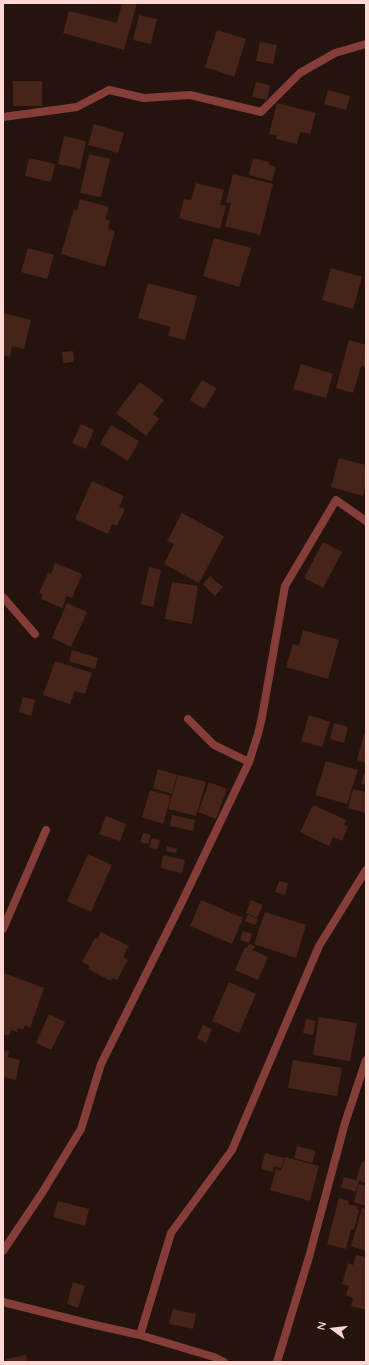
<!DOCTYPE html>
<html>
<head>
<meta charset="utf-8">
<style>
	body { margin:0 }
	#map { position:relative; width:369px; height:1365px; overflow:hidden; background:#25130e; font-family:Quicksand,sans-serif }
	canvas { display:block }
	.frame { position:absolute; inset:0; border:4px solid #ffd8d3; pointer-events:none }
	.north { position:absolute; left:313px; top:1309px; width:40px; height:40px; -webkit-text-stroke:3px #25130e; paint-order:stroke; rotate:285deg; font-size:11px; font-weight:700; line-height:16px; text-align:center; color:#ffd8d3 }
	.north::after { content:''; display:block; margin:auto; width:14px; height:18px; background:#ffd8d3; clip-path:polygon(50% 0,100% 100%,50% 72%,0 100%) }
</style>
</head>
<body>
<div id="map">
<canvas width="369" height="1365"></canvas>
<div class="frame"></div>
<div class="north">N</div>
</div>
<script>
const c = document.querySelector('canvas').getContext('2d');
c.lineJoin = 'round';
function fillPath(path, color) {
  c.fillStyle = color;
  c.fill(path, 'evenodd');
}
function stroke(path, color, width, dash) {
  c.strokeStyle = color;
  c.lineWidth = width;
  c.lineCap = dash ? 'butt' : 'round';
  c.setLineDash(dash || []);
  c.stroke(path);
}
fillPath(new Path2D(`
	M 122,3 L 137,3 L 124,50 L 63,33 L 69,11 L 117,23 Z
	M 139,15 L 157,19 L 151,44 L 133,40 Z
	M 217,30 L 246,39 L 234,77 L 205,67 Z
	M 260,42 L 277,45 L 273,64 L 256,61 Z
	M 13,81 L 42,81 L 42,106 L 13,106 Z
	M 256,82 L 270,85 L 267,100 L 252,97 Z
	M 328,90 L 350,96 L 346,110 L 324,104 Z
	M 277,103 L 316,113 L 310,134 L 300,132 L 297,144 L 276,139 L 277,135 L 269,134 Z
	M 94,124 L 124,133 L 118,153 L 88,145 Z
	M 64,136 L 86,141 L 80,169 L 58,164 Z
	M 89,154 L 110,159 L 101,197 L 80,193 Z
	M 29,158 L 55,164 L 51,182 L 25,176 Z
	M 253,158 L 269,162 L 269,165 L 276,167 L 272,181 L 249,175 Z
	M 233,174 L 273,184 L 260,235 L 225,226 L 231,203 L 226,202 Z
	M 196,183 L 224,190 L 220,205 L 226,206 L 220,229 L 179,218 L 184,199 L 191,200 Z
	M 80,199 L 109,207 L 105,219 L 110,221 L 108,229 L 115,231 L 105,267 L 61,254 L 74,209 L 77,210 Z
	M 214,238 L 251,248 L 239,287 L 203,276 Z
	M 28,248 L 54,255 L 47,279 L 21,272 Z
	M 331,268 L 362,277 L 353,309 L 322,300 Z
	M 148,283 L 197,296 L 185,340 L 168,336 L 171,327 L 138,318 Z
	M 3,313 L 31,320 L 24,349 L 12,346 L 10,357 L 3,355 Z
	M 349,340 L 366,345 L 366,367 L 361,366 L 353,393 L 336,388 Z
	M 73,351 L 74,362 L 63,363 L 62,352 Z
	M 301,364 L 333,374 L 326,398 L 293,389 Z
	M 202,380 L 217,388 L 204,409 L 190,400 Z
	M 140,382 L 164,400 L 153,414 L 159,419 L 146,436 L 116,413 Z
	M 81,424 L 94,430 L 86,449 L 72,443 Z
	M 111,425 L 139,441 L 128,461 L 100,444 Z
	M 339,458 L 366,465 L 366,482 L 363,496 L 331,487 Z
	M 92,481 L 124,496 L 119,507 L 125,509 L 117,526 L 112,524 L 108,534 L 75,519 Z
	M 182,513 L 224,536 L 199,583 L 164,564 L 174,544 L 167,541 Z
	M 323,542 L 342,552 L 323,588 L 304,578 Z
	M 55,563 L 82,574 L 72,598 L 67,596 L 62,608 L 41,599 L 43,595 L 39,593 L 48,573 L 51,574 Z
	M 149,567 L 161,570 L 153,607 L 141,604 Z
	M 210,576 L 223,587 L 215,596 L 203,584 Z
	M 172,582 L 198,586 L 192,624 L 165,619 Z
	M 67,603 L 87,612 L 71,647 L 52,638 Z
	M 303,630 L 339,640 L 328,679 L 286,667 L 293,644 L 299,646 Z
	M 72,650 L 98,658 L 95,669 L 69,661 Z
	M 55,661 L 92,673 L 85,694 L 75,691 L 70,704 L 43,695 Z
	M 23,697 L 35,700 L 31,716 L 19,712 Z
	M 309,715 L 330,722 L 322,747 L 301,741 Z
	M 334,723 L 348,727 L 344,743 L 330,739 Z
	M 364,734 L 366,735 L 366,763 L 357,760 Z
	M 326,761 L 358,770 L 347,804 L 315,795 Z
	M 158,769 L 177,775 L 172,794 L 153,788 Z
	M 364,773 L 366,774 L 366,785 L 361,784 Z
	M 178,775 L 206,782 L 196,816 L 168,809 Z
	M 209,782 L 227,789 L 216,819 L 198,812 Z
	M 353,789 L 366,792 L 366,813 L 348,808 Z
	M 150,790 L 171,796 L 163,824 L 142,817 Z
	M 313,805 L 346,820 L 344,825 L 348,827 L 342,841 L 333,837 L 329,846 L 300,832 Z
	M 172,815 L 195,820 L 193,831 L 170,826 Z
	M 106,816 L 126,824 L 120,841 L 99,834 Z
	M 143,833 L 151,835 L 148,844 L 140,842 Z
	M 152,838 L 160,840 L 157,850 L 149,847 Z
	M 167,846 L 177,849 L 176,853 L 166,851 Z
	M 88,854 L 112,865 L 91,912 L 67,901 Z
	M 163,855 L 185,860 L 182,873 L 161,868 Z
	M 279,881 L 288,883 L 285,895 L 275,892 Z
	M 201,900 L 243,918 L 232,944 L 190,926 Z
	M 251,900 L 263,905 L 257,918 L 246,913 Z
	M 265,912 L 306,925 L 296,958 L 254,944 Z
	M 248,915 L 258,919 L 255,925 L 245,921 Z
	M 243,931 L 252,934 L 249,943 L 240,940 Z
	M 101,932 L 129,946 L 123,957 L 128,960 L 117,980 L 112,978 L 111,981 L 88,969 L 90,966 L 82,962 L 95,938 L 97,939 Z
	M 249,944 L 255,946 L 253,950 L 268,957 L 258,980 L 235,970 L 245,947 L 247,948 Z
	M 4,973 L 44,988 L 30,1028 L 25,1025 L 23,1030 L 18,1028 L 17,1032 L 11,1030 L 9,1036 L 3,1034 Z
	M 229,982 L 256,994 L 239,1033 L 212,1021 Z
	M 49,1014 L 65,1022 L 51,1050 L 36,1043 Z
	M 319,1017 L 357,1023 L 350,1061 L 313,1055 Z
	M 306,1019 L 316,1021 L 313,1035 L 303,1033 Z
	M 203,1025 L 212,1029 L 206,1043 L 197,1038 Z
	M 3,1050 L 9,1051 L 8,1057 L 20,1060 L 16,1080 L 3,1077 Z
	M 293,1060 L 342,1068 L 337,1096 L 288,1088 Z
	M 297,1146 L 316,1151 L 312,1163 L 294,1158 Z
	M 265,1153 L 284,1158 L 281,1168 L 274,1166 L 273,1172 L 261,1169 Z
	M 285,1157 L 319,1166 L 310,1201 L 270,1190 L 276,1169 L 281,1171 Z
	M 362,1161 L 366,1162 L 366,1183 L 356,1180 Z
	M 344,1177 L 359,1181 L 356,1192 L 341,1187 Z
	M 359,1184 L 366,1186 L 366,1206 L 354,1202 Z
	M 339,1198 L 349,1201 L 348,1204 L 358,1207 L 357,1209 L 359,1210 L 354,1230 L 351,1229 L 346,1249 L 327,1244 Z
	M 58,1201 L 89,1209 L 85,1226 L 53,1217 Z
	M 362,1208 L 366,1209 L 366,1251 L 351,1246 Z
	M 356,1255 L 366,1257 L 366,1310 L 351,1306 L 353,1298 L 346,1295 L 349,1286 L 342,1284 L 348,1263 L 353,1265 Z
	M 73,1282 L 85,1286 L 78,1308 L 67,1304 Z
	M 173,1309 L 196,1314 L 193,1329 L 169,1324 Z
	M 26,1355 L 27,1362 L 7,1362 L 6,1359 Z`), '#47241a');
stroke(new Path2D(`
	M 3,117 L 77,107 L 109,90 L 144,98 L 190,95 L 261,112 L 300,73 L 335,53 L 366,44
	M 3,597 L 35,634
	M 188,719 L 214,745 L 249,762
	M 3,929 L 46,830
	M 3,1251 L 42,1193 L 81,1129 L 101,1064 L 180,906 L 249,762 L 258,734 L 262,717 L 285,586 L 336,500 L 366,521
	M 3,1302 L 95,1325 L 140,1335 L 214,1357 L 224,1362
	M 140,1335 L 171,1233 L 232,1150 L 319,946 L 366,870
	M 277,1362 L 309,1257 L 345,1123 L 366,1060`), '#853d39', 8);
</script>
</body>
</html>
